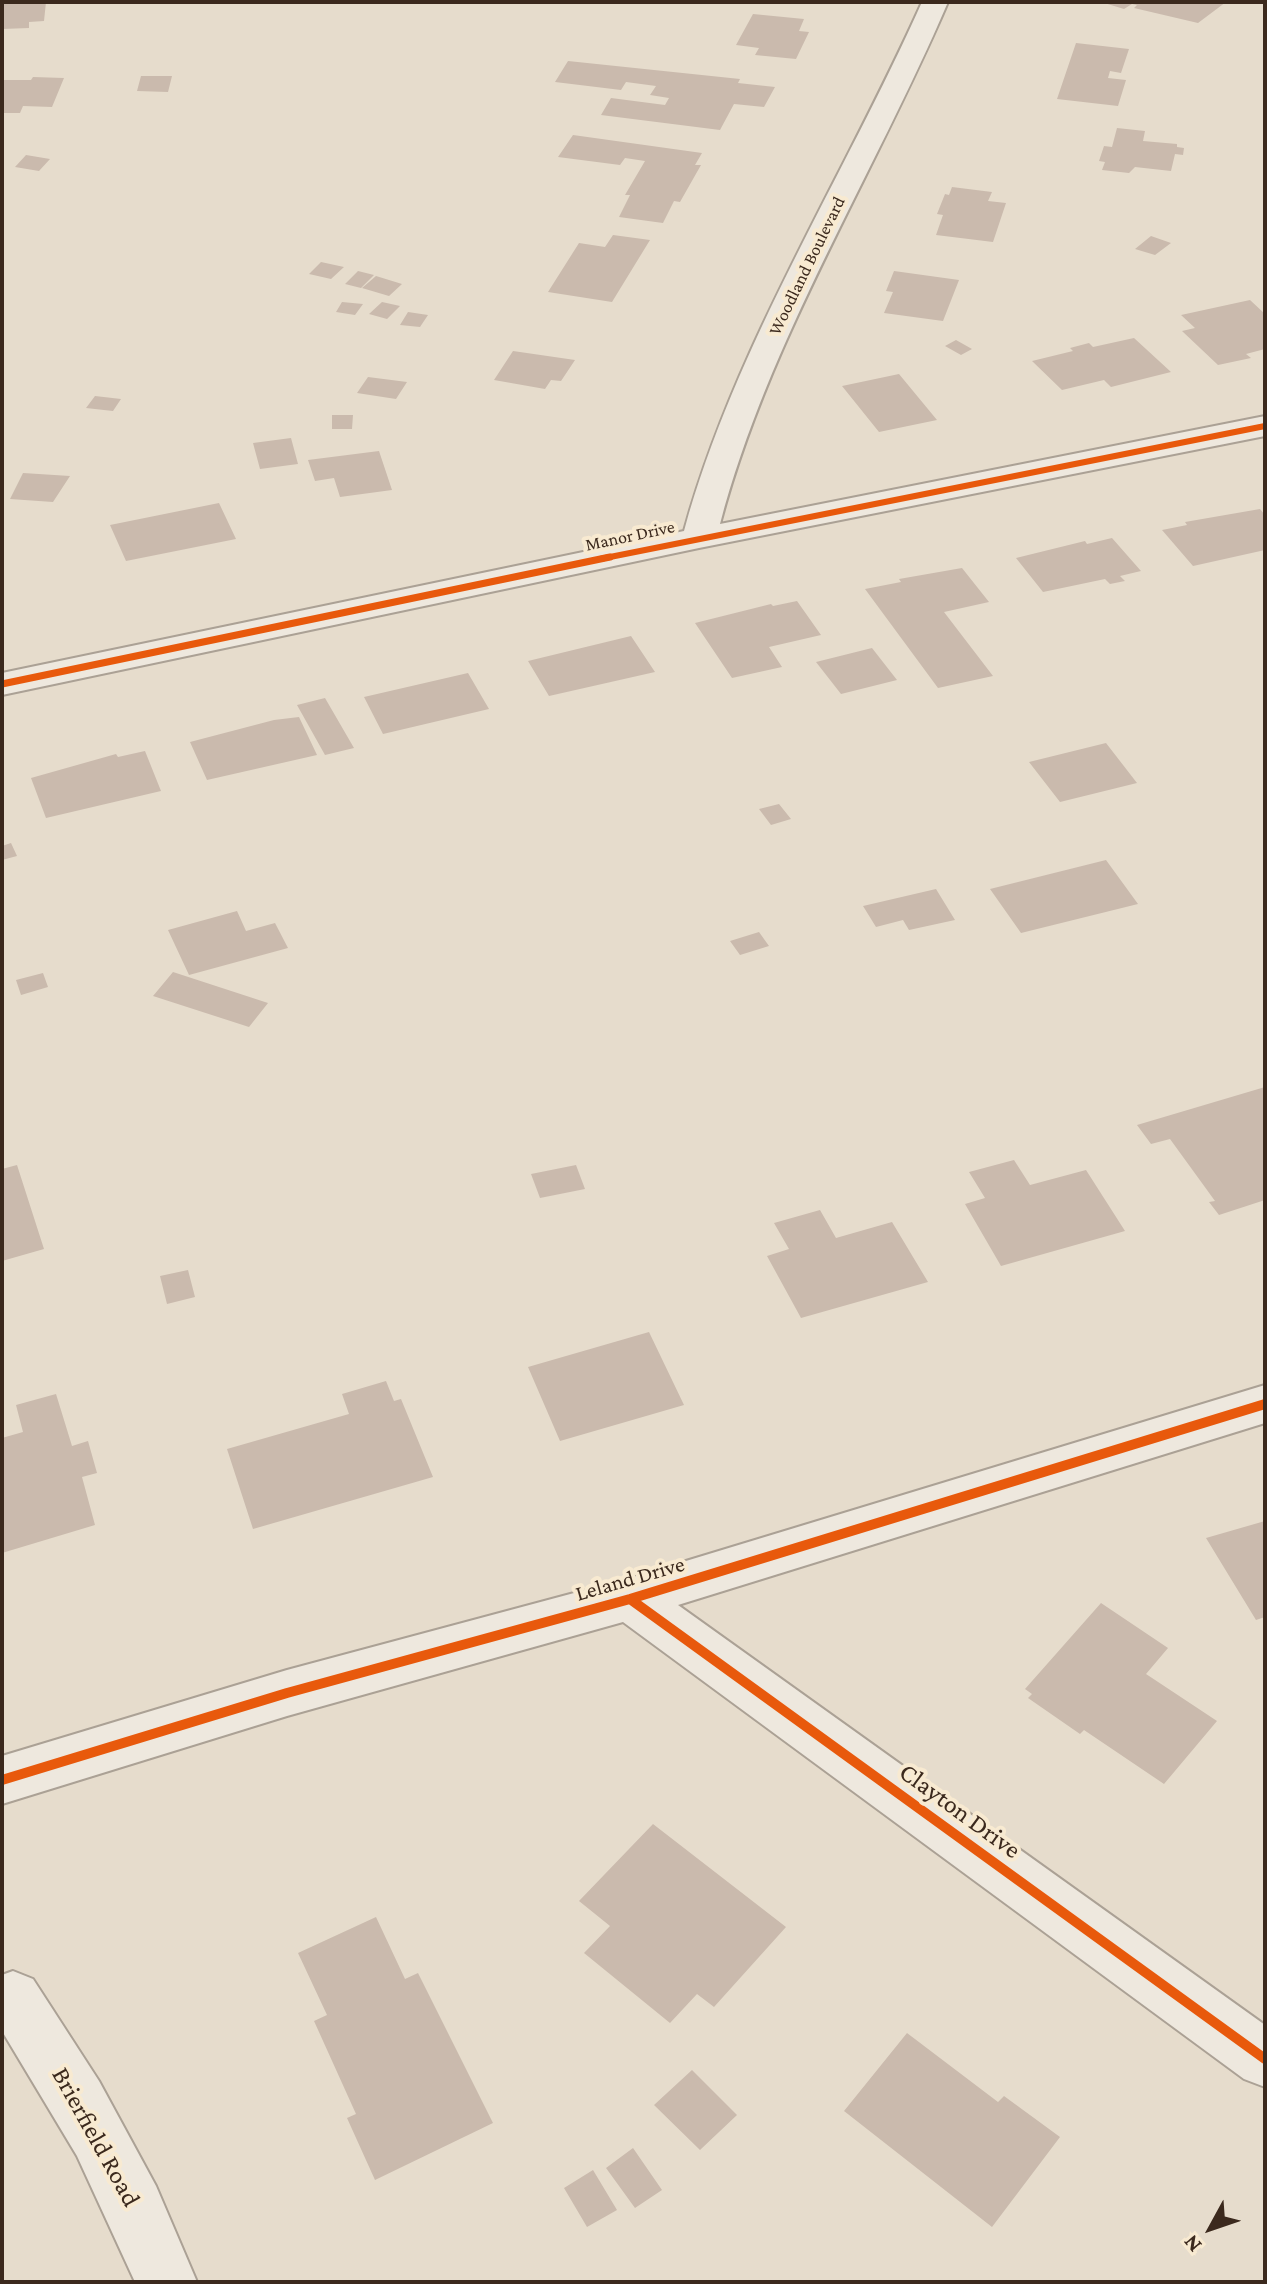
<!DOCTYPE html>
<html>
<head>
<meta charset="utf-8">
<style>
	body { margin:0 }
	#map { position:relative; width:1267px; height:2284px; overflow:hidden; background:#e6dccc; font-family:"Crimson Pro",serif }
	canvas { display:block }
	.frame { position:absolute; inset:0; border:4px solid #3b291d; pointer-events:none }
	.north { position:absolute; left:1171px; top:2188px; width:80px; height:80px; -webkit-text-stroke:6px #f8ead1; paint-order:stroke; rotate:230deg; font-size:22px; font-weight:700; line-height:32px; text-align:center; color:#3b291d }
	.north::after { content:''; display:block; margin:auto; width:28px; height:36px; background:#3b291d; clip-path:polygon(50% 0,100% 100%,50% 72%,0 100%) }
</style>
</head>
<body>
<div id="map">
<canvas width="1267" height="2284"></canvas>
<div class="frame"></div>
<div class="north">N</div>
</div>
<script>
const c = document.querySelector('canvas').getContext('2d');
c.lineJoin = 'round';
function fillPath(path, color) {
  c.fillStyle = color;
  c.fill(path, 'evenodd');
}
function stroke(path, color, width, dash) {
  c.strokeStyle = color;
  c.lineWidth = width;
  c.lineCap = dash ? 'butt' : 'round';
  c.setLineDash(dash || []);
  c.stroke(path);
}
function write(font, color, halo, rows, align = 'center') {
  c.font = font + ' "Crimson Pro",serif';
  c.lineWidth = 8;
  c.setLineDash([]);
  c.textBaseline = 'middle';
  c.strokeStyle = halo;
  c.fillStyle = color;
  for (const [text, x, y, turn = 0] of rows) {
    c.save();
    c.translate(x, y);
    c.rotate((+turn || 0) * Math.PI / 180);
    c.textAlign = isNaN(turn) ? turn : align;
    if (halo) c.strokeText(text, 0, 0);
    c.fillText(text, 0, 0);
    c.restore();
  }
}
fillPath(new Path2D(`
	M 2,2 L 46,2 L 44,21 L 29,22 L 29,28 L 2,29 Z
	M 1101,2 L 1226,2 L 1198,23 L 1134,8 L 1137,5 L 1132,4 L 1124,9 Z
	M 753,14 L 804,19 L 799,31 L 809,32 L 796,59 L 755,55 L 759,48 L 736,45 Z
	M 1076,43 L 1129,49 L 1121,73 L 1110,71 L 1108,78 L 1126,80 L 1118,106 L 1057,99 Z
	M 568,61 L 740,79 L 738,83 L 775,87 L 764,107 L 734,104 L 720,130 L 601,115 L 611,98 L 665,105 L 669,98 L 650,95 L 656,86 L 626,82 L 621,90 L 555,82 Z
	M 141,76 L 172,76 L 168,92 L 137,91 Z
	M 33,77 L 64,78 L 52,107 L 23,106 L 20,113 L 2,113 L 2,80 L 31,80 Z
	M 1117,128 L 1145,131 L 1143,141 L 1177,144 L 1177,147 L 1184,148 L 1183,155 L 1175,154 L 1171,171 L 1135,167 L 1129,173 L 1102,170 L 1105,162 L 1099,161 L 1104,146 L 1112,147 Z
	M 573,135 L 702,153 L 695,165 L 701,165 L 680,202 L 674,201 L 663,223 L 619,217 L 630,195 L 625,195 L 645,161 L 625,158 L 620,165 L 558,157 Z
	M 26,155 L 50,159 L 39,171 L 15,167 Z
	M 952,187 L 992,192 L 988,201 L 1006,203 L 993,242 L 936,235 L 943,215 L 937,214 L 945,194 L 949,195 Z
	M 613,235 L 650,240 L 612,302 L 548,292 L 579,243 L 605,247 Z
	M 1151,236 L 1171,243 L 1155,255 L 1135,249 Z
	M 321,262 L 344,267 L 331,279 L 309,274 Z
	M 358,271 L 374,275 L 361,288 L 345,284 Z
	M 894,271 L 959,280 L 943,321 L 884,313 L 893,292 L 886,291 Z
	M 376,276 L 402,284 L 389,296 L 362,288 Z
	M 1250,300 L 1265,314 L 1265,349 L 1246,354 L 1251,358 L 1218,365 L 1182,331 L 1195,328 L 1181,315 Z
	M 342,302 L 363,304 L 355,315 L 336,312 Z
	M 382,302 L 400,306 L 387,319 L 369,314 Z
	M 408,312 L 428,315 L 420,327 L 400,325 Z
	M 1134,338 L 1171,372 L 1111,387 L 1104,380 L 1062,390 L 1032,361 L 1073,351 L 1070,348 L 1089,343 L 1093,347 Z
	M 956,340 L 972,349 L 961,355 L 945,346 Z
	M 513,351 L 575,360 L 561,381 L 551,380 L 545,389 L 494,380 Z
	M 899,374 L 937,420 L 879,432 L 842,386 Z
	M 368,377 L 407,382 L 396,399 L 357,393 Z
	M 95,396 L 121,399 L 113,411 L 86,408 Z
	M 332,415 L 353,415 L 352,429 L 332,429 Z
	M 291,438 L 298,464 L 260,469 L 253,443 Z
	M 379,451 L 392,490 L 340,497 L 334,478 L 315,481 L 308,460 Z
	M 23,473 L 70,476 L 53,502 L 10,499 Z
	M 219,503 L 236,539 L 126,561 L 110,525 Z
	M 1260,509 L 1265,515 L 1265,550 L 1193,566 L 1162,530 L 1187,525 L 1185,522 Z
	M 1112,538 L 1141,571 L 1120,576 L 1125,581 L 1110,584 L 1105,579 L 1043,592 L 1016,558 L 1085,541 L 1087,544 Z
	M 962,568 L 989,602 L 944,612 L 993,676 L 938,688 L 865,589 L 901,582 L 899,579 Z
	M 797,601 L 821,635 L 769,647 L 782,667 L 732,678 L 695,623 L 771,604 L 773,606 Z
	M 631,636 L 655,672 L 549,696 L 528,661 Z
	M 872,648 L 897,680 L 841,694 L 816,662 Z
	M 468,673 L 489,709 L 383,734 L 364,697 Z
	M 325,698 L 354,748 L 325,755 L 297,705 Z
	M 299,717 L 317,755 L 207,780 L 190,742 L 274,720 Z
	M 1106,743 L 1137,783 L 1060,802 L 1029,762 Z
	M 145,751 L 161,791 L 46,818 L 31,778 L 116,754 L 118,757 Z
	M 779,804 L 791,819 L 771,825 L 759,809 Z
	M 11,843 L 17,856 L 2,860 L 2,846 Z
	M 1106,860 L 1138,904 L 1021,933 L 990,889 Z
	M 936,889 L 955,920 L 909,930 L 903,920 L 876,927 L 863,906 Z
	M 237,911 L 246,931 L 275,923 L 288,948 L 189,975 L 168,930 Z
	M 759,932 L 769,946 L 740,955 L 730,941 Z
	M 173,972 L 268,1003 L 249,1027 L 153,996 Z
	M 43,973 L 48,987 L 21,995 L 16,980 Z
	M 1265,1087 L 1265,1200 L 1219,1215 L 1209,1202 L 1215,1201 L 1170,1139 L 1151,1144 L 1137,1125 Z
	M 1014,1160 L 1030,1185 L 1086,1170 L 1125,1231 L 1001,1266 L 965,1204 L 985,1198 L 969,1172 Z
	M 17,1165 L 44,1249 L 2,1261 L 2,1169 Z
	M 576,1165 L 585,1189 L 540,1198 L 531,1174 Z
	M 820,1210 L 836,1238 L 892,1222 L 928,1282 L 801,1318 L 767,1256 L 789,1249 L 774,1223 Z
	M 188,1270 L 195,1297 L 167,1304 L 160,1276 Z
	M 649,1332 L 684,1405 L 560,1441 L 528,1367 Z
	M 386,1381 L 394,1401 L 401,1399 L 433,1477 L 253,1529 L 227,1449 L 349,1414 L 342,1394 Z
	M 56,1394 L 72,1446 L 88,1441 L 97,1473 L 82,1477 L 95,1525 L 2,1553 L 2,1438 L 23,1432 L 16,1405 Z
	M 1265,1521 L 1265,1617 L 1256,1620 L 1206,1538 Z
	M 1101,1603 L 1168,1648 L 1146,1674 L 1217,1721 L 1164,1784 L 1084,1730 L 1080,1734 L 1028,1698 L 1032,1694 L 1025,1689 Z
	M 653,1824 L 786,1927 L 714,2007 L 697,1994 L 670,2023 L 584,1953 L 610,1926 L 579,1901 Z
	M 376,1917 L 405,1979 L 418,1973 L 493,2123 L 375,2180 L 347,2118 L 356,2114 L 314,2021 L 327,2015 L 298,1953 Z
	M 907,2033 L 998,2102 L 1004,2096 L 1060,2137 L 992,2227 L 844,2111 Z
	M 692,2070 L 737,2115 L 700,2150 L 654,2105 Z
	M 633,2148 L 662,2190 L 635,2208 L 606,2168 Z
	M 593,2170 L 617,2210 L 587,2227 L 564,2188 Z`), '#cabaad');
const minor = new Path2D(`
	M 922,2 L 948,2 C 873,177 769,339 720,524 L 1265,416 L 1265,436 L 699,548 L 2,695 L 2,673 L 684,531 C 736,343 843,179 922,2 Z
	M 1265,1385 L 1265,1423 L 678,1605 L 1265,2025 L 1265,2087 L 1244,2079 L 623,1622 L 287,1716 L 2,1804 L 2,1756 L 287,1670 L 630,1578 Z
	M 13,1971 L 33,1979 L 99,2081 L 156,2186 L 197,2282 L 135,2282 L 77,2156 L 2,2031 L 2,1975 Z`);
stroke(minor, '#aba195', 4);
fillPath(minor, '#eee8de');
stroke(new Path2D(`
	M 600,559 L 1265,426`), '#e8590c', 6);
stroke(new Path2D(`
	M 2,684 L 610,557`), '#e8590c', 7);
stroke(new Path2D(`
	M 630,1599 L 1265,2059
	M 2,1780 L 287,1693 L 630,1599 L 1265,1404`), '#e8590c', 10);
write('18px', '#3b291d', '#f8ead1', [
	["Woodland Boulevard",807,266,-64],
	["Manor Drive",630,536,-12]
]);
write('22px', '#3b291d', '#f8ead1', [
	["Leland Drive",630,1579,-16]
]);
write('26px', '#3b291d', '#f8ead1', [
	["Clayton Drive",960,1811,36],
	["Brierfield Road",96,2137,61]
]);
</script>
</body>
</html>
